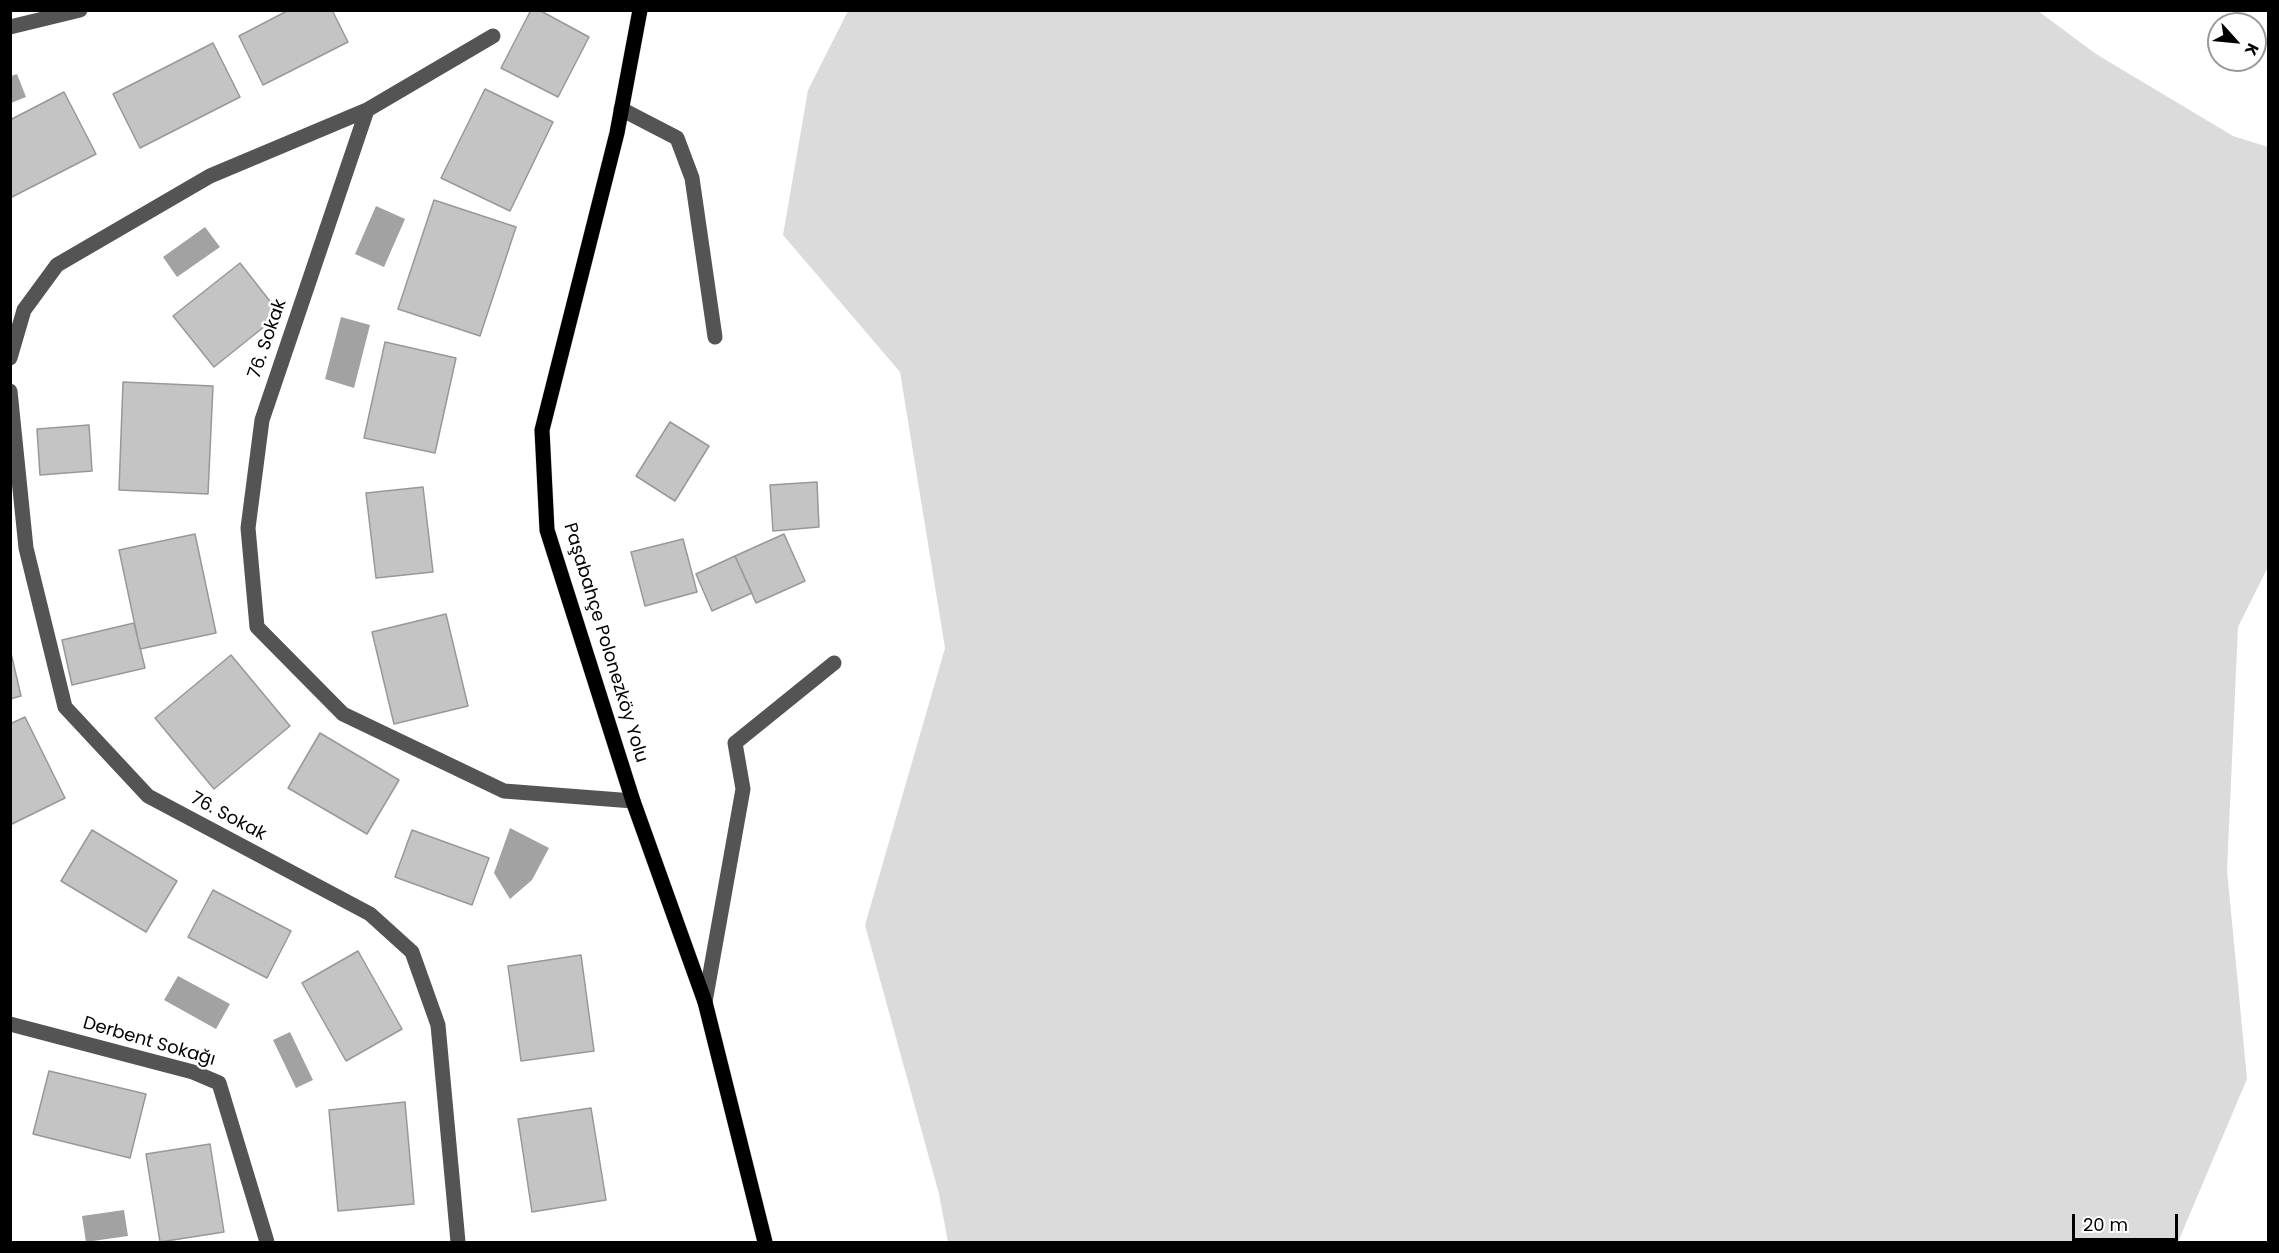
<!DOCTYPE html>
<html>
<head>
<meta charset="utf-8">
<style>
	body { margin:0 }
	#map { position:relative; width:2279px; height:1253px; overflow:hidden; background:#fff; font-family:Poppins,sans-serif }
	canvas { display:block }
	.frame { position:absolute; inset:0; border:12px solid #000; pointer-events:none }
	.north { position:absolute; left:2207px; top:12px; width:60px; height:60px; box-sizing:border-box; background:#fff; border:2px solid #999; border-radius:50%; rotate:117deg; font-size:16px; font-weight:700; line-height:24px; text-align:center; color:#000 }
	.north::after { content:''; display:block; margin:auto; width:21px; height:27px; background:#000; clip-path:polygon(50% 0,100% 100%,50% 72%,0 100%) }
	.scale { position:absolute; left:2072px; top:1214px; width:106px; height:27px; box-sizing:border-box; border:3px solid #000; border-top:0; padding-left:8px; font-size:18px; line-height:21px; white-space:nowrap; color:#000; -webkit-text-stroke:4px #fff; paint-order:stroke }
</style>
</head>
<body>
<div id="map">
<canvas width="2279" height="1253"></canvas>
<div class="frame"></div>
<div class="north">K</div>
<div class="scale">20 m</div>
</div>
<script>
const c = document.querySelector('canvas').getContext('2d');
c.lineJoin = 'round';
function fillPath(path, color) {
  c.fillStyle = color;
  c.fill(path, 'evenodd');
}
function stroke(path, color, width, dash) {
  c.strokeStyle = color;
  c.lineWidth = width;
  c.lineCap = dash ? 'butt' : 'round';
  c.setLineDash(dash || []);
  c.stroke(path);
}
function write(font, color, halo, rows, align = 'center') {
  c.font = font + ' Poppins,sans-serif';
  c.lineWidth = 5;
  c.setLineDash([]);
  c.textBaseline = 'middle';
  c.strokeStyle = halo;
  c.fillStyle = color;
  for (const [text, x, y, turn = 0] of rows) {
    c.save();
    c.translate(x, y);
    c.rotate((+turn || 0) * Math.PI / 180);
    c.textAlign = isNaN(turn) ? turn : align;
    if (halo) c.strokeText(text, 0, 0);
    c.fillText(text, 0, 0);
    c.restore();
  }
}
fillPath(new Path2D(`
	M 848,11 L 2038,11 L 2096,54 L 2233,136 L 2268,147 L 2268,567 L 2238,627 L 2227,870 L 2247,1079 L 2178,1242 L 948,1242 L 939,1194 L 865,925 L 945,648 L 900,372 L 783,235 L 808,90 Z`), '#dbdbdb');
fillPath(new Path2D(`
	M 17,74 L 26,97 L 11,103 L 11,76 Z
	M 376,206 L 405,219 L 384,267 L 355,254 Z
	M 205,227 L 220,247 L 177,277 L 163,257 Z
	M 341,317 L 370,325 L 354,388 L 325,379 Z
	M 510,828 L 549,848 L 532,880 L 510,899 L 494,873 Z
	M 178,976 L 230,1004 L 216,1029 L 164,1000 Z
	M 290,1032 L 313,1080 L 296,1088 L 273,1040 Z
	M 124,1210 L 128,1236 L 86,1242 L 82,1216 Z`), '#a2a2a2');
const building = new Path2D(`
	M 289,10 L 332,10 L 348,42 L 263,85 L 239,36 Z
	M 531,10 L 539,10 L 589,37 L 558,97 L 501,68 Z
	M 213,43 L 240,97 L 140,148 L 113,94 Z
	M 485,89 L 553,122 L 510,211 L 441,178 Z
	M 64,92 L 96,154 L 10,198 L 10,120 Z
	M 434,200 L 516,227 L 480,336 L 398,309 Z
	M 240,263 L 280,314 L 214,367 L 173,316 Z
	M 385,342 L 456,358 L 435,453 L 364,438 Z
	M 123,382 L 213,386 L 208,494 L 119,490 Z
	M 670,422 L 709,446 L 675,501 L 636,476 Z
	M 89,425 L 92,471 L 40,475 L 37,429 Z
	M 817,482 L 819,527 L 773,531 L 770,485 Z
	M 423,487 L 433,572 L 376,578 L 366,493 Z
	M 195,534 L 216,633 L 140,649 L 119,550 Z
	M 784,534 L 805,581 L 756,603 L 735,556 Z
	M 683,539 L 697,592 L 645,606 L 631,552 Z
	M 735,556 L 752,593 L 712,611 L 696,574 Z
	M 446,614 L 468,706 L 394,724 L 372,632 Z
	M 134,623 L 145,668 L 72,685 L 62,640 Z
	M 10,649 L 21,696 L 10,699 Z
	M 231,655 L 290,726 L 214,789 L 155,718 Z
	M 25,717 L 65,798 L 10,825 L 10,724 Z
	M 320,733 L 399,780 L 367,834 L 288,788 Z
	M 92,830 L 177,881 L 146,932 L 61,881 Z
	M 412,830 L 489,858 L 472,905 L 395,877 Z
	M 213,890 L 291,931 L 267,978 L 188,937 Z
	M 358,951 L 402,1029 L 346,1061 L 302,983 Z
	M 581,955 L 594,1051 L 521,1061 L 508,966 Z
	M 49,1071 L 146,1094 L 130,1158 L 33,1134 Z
	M 405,1102 L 414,1204 L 338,1211 L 329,1110 Z
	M 591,1108 L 606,1200 L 532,1212 L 518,1119 Z
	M 210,1144 L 224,1232 L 160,1242 L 146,1154 Z`);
fillPath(building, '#c4c4c4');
stroke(building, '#989898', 1.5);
const major = new Path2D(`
	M 640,10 L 617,133 L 542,430 L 547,530 L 633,801 L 705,1002 L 765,1242`);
stroke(major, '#dbdbdb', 16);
stroke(new Path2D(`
	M 10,27 L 80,10
	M 621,109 L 677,138 L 692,178 L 715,337
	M 367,110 L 262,420 L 248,528 L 257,627 L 343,714 L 504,791 L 633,801
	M 10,358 L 24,310 L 57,265 L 210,176 L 367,110 L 493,36
	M 10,391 L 26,548 L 65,707 L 148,796 L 370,914 L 412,952 L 438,1025 L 458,1242
	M 705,1002 L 743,789 L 735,743 L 834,663
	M 10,1024 L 193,1072 L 219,1083 L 267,1242`), '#545454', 15);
stroke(major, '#000', 15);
write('18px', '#000', '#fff', [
	["76. Sokak",268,339,-71],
	["Paşabahçe Polonezköy Yolu",605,643,73],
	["76. Sokak",228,817,28],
	["Derbent Sokağı",149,1042,16]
]);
</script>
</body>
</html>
